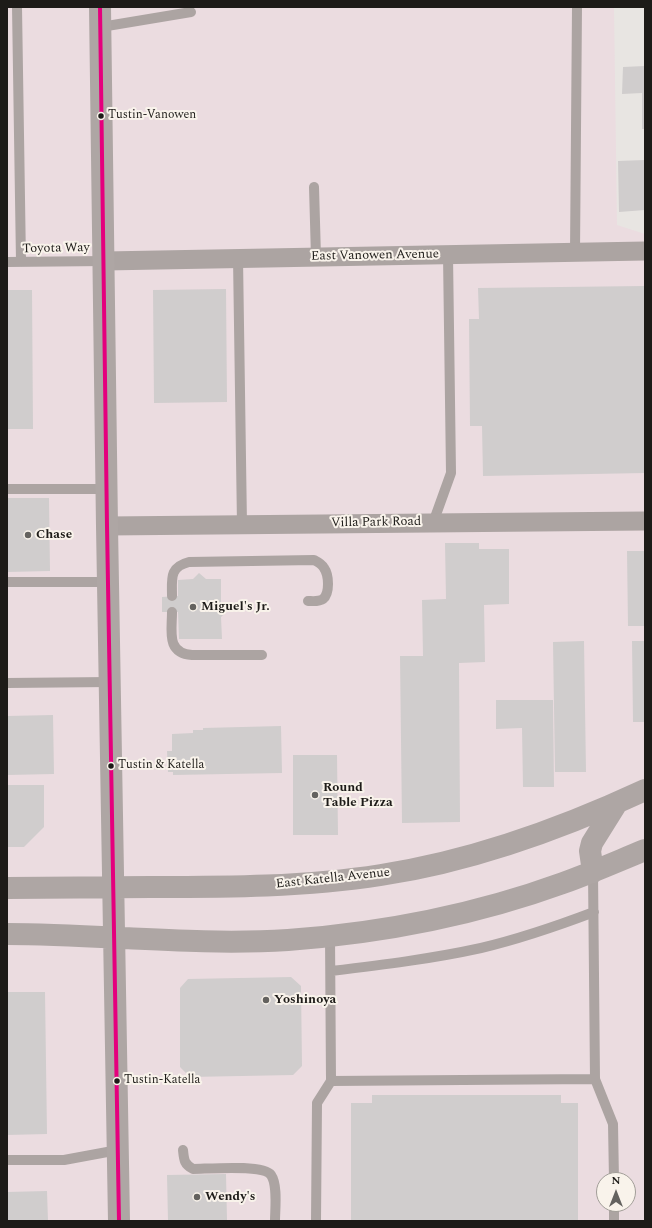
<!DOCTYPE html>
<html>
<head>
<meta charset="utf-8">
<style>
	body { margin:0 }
	#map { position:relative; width:652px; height:1228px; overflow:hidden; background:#e8e5e2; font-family:Spectral,serif }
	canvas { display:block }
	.frame { position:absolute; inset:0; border:8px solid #1d1b18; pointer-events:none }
	.north { position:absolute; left:596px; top:1172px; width:40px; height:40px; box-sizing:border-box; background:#f9f3eb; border:1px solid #a19d97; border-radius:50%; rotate:0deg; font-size:11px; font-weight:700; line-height:16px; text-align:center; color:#1d1b18 }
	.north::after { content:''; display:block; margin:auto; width:14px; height:18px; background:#64625f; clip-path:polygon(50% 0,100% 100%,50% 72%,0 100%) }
</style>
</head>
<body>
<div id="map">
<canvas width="652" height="1228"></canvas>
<div class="frame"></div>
<div class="north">N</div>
</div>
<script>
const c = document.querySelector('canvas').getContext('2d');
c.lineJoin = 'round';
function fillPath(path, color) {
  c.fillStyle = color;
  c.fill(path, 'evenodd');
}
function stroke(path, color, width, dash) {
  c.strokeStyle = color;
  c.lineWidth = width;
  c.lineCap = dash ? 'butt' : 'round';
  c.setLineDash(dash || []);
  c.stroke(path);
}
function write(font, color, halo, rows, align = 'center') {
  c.font = font + ' Spectral,serif';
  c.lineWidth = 4;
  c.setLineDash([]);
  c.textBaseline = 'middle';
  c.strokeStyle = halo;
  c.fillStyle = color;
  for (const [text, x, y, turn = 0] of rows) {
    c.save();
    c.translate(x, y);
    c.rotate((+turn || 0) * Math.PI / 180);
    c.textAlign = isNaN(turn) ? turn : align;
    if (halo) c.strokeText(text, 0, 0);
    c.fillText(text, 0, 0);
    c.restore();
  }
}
fillPath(new Path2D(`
	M 7,7 L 614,7 L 617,225 L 645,234 L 645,1221 L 7,1221 ZM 604,1180 L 628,1180 L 628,1204 L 604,1204 Z`), '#ebdce0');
fillPath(new Path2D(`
	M 645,66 L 645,129 L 642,129 L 642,93 L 622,94 L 623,67 Z
	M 645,160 L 645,210 L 619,212 L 618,161 Z
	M 644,286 L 645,473 L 483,476 L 482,426 L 470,426 L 469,319 L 479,319 L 478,288 Z
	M 226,289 L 227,402 L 154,403 L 153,290 Z
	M 7,290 L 32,290 L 33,429 L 7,429 Z
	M 7,498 L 49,498 L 50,571 L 7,572 Z
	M 445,543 L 479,543 L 479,549 L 509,549 L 509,604 L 484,605 L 485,662 L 459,663 L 460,822 L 402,823 L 400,656 L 423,656 L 422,600 L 446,599 Z
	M 627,551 L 645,551 L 645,626 L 628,626 Z
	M 199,573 L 206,579 L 221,579 L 221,603 L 228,610 L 221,617 L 222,639 L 179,639 L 178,612 L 162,612 L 162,597 L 178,596 L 178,580 L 193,579 Z
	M 584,641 L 586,772 L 555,772 L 553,642 Z
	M 632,641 L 645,641 L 645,722 L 633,722 Z
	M 496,700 L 553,700 L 554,787 L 523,787 L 522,728 L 496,729 Z
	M 53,715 L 54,774 L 7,775 L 7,716 Z
	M 281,726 L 282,773 L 173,775 L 173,772 L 168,772 L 167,751 L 172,751 L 172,734 L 193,733 L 193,730 L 203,730 L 203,728 Z
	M 293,755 L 337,755 L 338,835 L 293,835 Z
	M 7,785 L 44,785 L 44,827 L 24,847 L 7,847 Z
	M 291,977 L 301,986 L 302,1066 L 293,1075 L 190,1077 L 180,1067 L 180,988 L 188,979 Z
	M 7,992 L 45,992 L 47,1134 L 7,1135 Z
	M 372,1095 L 561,1095 L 561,1103 L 578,1103 L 578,1221 L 351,1221 L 351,1103 L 372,1103 Z
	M 226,1174 L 227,1220 L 168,1221 L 167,1175 Z
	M 47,1191 L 48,1221 L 7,1221 L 7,1192 Z`), '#d0cdcd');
stroke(new Path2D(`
	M 17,7 L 21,262
	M 101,27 L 191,12
	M 314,187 L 316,257
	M 575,252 L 577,7
	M 238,258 L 242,525
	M 7,262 L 105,261
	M 7,489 L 107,489
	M 433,523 L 451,473 L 448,255
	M 7,582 L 108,582
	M 172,596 C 172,579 169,567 189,562 L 314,560 C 318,562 322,564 324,568 C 329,575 330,593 323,599 C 319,602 312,601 308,601
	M 172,612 C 172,631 166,653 192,655 L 262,655
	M 7,683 L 110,682
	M 330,936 L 331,1081 L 595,1079 L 593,872
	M 331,971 C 381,965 431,959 481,948 C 519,939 557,926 594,912
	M 595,1079 L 613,1124 L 614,1180
	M 183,1150 C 184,1160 184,1164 193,1169 C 207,1169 263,1164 271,1175 C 278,1185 275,1209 275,1221
	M 7,1160 L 64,1160 L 118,1150
	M 614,1204 L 614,1221
	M 316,1221 L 317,1103 L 331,1081`), '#aca4a2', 10);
stroke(new Path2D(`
	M 105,261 L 645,251
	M 107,526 L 645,521`), '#aca4a2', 19);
stroke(new Path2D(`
	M 100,7 L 107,526 L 119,1221
	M 593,872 L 590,851 L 592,843 L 617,803
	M 7,888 C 55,888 103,887 151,887 C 228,887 305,887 381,875 C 473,861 561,829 645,790
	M 7,934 C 101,934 194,946 288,940 C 382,933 475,915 563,883 C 591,873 618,861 645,850`), '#aea6a4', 22);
stroke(new Path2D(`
	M 100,7 L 107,526 L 119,1221`), '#e5007d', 4);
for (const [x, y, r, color] of [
	[101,116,3.5,"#1d1b18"],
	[28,535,4,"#64625f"],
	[193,607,4,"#64625f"],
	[111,766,3.5,"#1d1b18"],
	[315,795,4,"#64625f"],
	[266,1000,4,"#64625f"],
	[117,1081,3.5,"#1d1b18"],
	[197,1197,4,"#64625f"]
]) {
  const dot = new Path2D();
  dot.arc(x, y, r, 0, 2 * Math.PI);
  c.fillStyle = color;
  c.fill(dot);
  stroke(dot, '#f9f3eb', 1.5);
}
write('12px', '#1d1b18', '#f9f3eb', [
	["Tustin-Vanowen",108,116],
	["Tustin & Katella",118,766],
	["Tustin-Katella",124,1081]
], 'left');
write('13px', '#1d1b18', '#f9f3eb', [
	["Toyota Way",56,249,-1],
	["East Vanowen Avenue",375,256,-1],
	["Villa Park Road",376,523,-1],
	["East Katella Avenue",333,879,-6]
]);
write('bold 13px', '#1d1b18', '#f9f3eb', [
	["Chase",36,535],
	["Miguel's Jr.",201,607],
	["Round",323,788],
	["Table Pizza",323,803],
	["Yoshinoya",274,1000],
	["Wendy's",205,1197]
], 'left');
</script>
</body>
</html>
